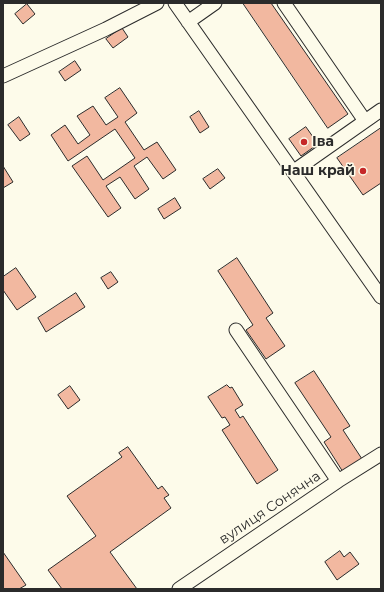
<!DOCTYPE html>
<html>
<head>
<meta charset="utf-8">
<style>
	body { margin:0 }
	#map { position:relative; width:384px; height:592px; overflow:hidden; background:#fdfbea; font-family:Montserrat,sans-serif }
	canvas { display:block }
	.frame { position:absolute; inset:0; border:4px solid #2b2b2b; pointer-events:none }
</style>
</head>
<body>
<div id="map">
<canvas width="384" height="592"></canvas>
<div class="frame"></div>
</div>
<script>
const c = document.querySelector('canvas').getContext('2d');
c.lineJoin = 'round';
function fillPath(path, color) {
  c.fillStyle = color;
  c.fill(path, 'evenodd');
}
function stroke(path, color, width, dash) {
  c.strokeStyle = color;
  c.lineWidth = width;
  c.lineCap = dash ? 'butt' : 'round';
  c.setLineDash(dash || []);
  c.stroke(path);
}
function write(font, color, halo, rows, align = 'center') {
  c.font = font + ' Montserrat,sans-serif';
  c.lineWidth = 3;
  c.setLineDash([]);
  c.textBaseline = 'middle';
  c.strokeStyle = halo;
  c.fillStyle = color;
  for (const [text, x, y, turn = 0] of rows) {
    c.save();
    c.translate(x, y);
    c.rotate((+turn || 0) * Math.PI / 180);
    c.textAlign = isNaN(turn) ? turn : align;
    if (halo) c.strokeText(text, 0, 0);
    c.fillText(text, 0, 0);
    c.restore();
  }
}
const building = new Path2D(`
	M 243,3 L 271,3 L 348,114 L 328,128 Z
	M 27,4 L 35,14 L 23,24 L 15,14 Z
	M 122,28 L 128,37 L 113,48 L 106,39 Z
	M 75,61 L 81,70 L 65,81 L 59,72 Z
	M 120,88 L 137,113 L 125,122 L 144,150 L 157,142 L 176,170 L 163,179 L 147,157 L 134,166 L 149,189 L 135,199 L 120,177 L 106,186 L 121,208 L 108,217 L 72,166 L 87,156 L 103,180 L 135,158 L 115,129 L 68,161 L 51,135 L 65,125 L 78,144 L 90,135 L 77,116 L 93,106 L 106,125 L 118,117 L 105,98 Z
	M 199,111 L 209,127 L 200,133 L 190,117 Z
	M 19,117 L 30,134 L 20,141 L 8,125 Z
	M 306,127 L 318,144 L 301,156 L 289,139 Z
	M 381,128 L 381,183 L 363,195 L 337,158 Z
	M 3,166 L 13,182 L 3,188 Z
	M 218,169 L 225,178 L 210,189 L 203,179 Z
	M 175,198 L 181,208 L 164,219 L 158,209 Z
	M 237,258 L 273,313 L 266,318 L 285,346 L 266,359 L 246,330 L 253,325 L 218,271 Z
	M 16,268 L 36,297 L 17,310 L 3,290 L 3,277 Z
	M 111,272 L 118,282 L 108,289 L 101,278 Z
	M 76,293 L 85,307 L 46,332 L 38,318 Z
	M 314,371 L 350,426 L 343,430 L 362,459 L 343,472 L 324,442 L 331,437 L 295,383 Z
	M 227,385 L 230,388 L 232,387 L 243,405 L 235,410 L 240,418 L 243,416 L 278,470 L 257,484 L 222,430 L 230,425 L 225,417 L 222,418 L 208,397 Z
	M 70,386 L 80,400 L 68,409 L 58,395 Z
	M 128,447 L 158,489 L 162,486 L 169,495 L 164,498 L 171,508 L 110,552 L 137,589 L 62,589 L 48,570 L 96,536 L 67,496 L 122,457 L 119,453 Z
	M 340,551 L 344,557 L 350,552 L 359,564 L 337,580 L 325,562 Z
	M 3,552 L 26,585 L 19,589 L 3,589 Z`);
fillPath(building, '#f2b8a0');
stroke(building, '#2b2b2b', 1);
const minor = new Path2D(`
	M 175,3 L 381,297
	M 284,3 L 365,121
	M 188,22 L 215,3
	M 3,76 L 106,29 L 157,3
	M 294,171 L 381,110
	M 236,330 L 338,481
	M 179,589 L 338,481 L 381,454`);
stroke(minor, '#2b2b2b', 15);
stroke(minor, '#fdfbea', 13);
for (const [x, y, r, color] of [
	[304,142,4,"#c62828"],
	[363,171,4,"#c62828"]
]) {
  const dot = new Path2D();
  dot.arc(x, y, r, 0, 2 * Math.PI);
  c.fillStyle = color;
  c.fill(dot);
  stroke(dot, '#fdfbea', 1.5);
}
write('bold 14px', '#2b2b2b', '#fdfbea', [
	["Іва",312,142],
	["Наш край",355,171,"right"]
], 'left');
write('14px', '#2b2b2b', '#fdfbea', [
	["вулиця Сонячна",270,508,-34]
]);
</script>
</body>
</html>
